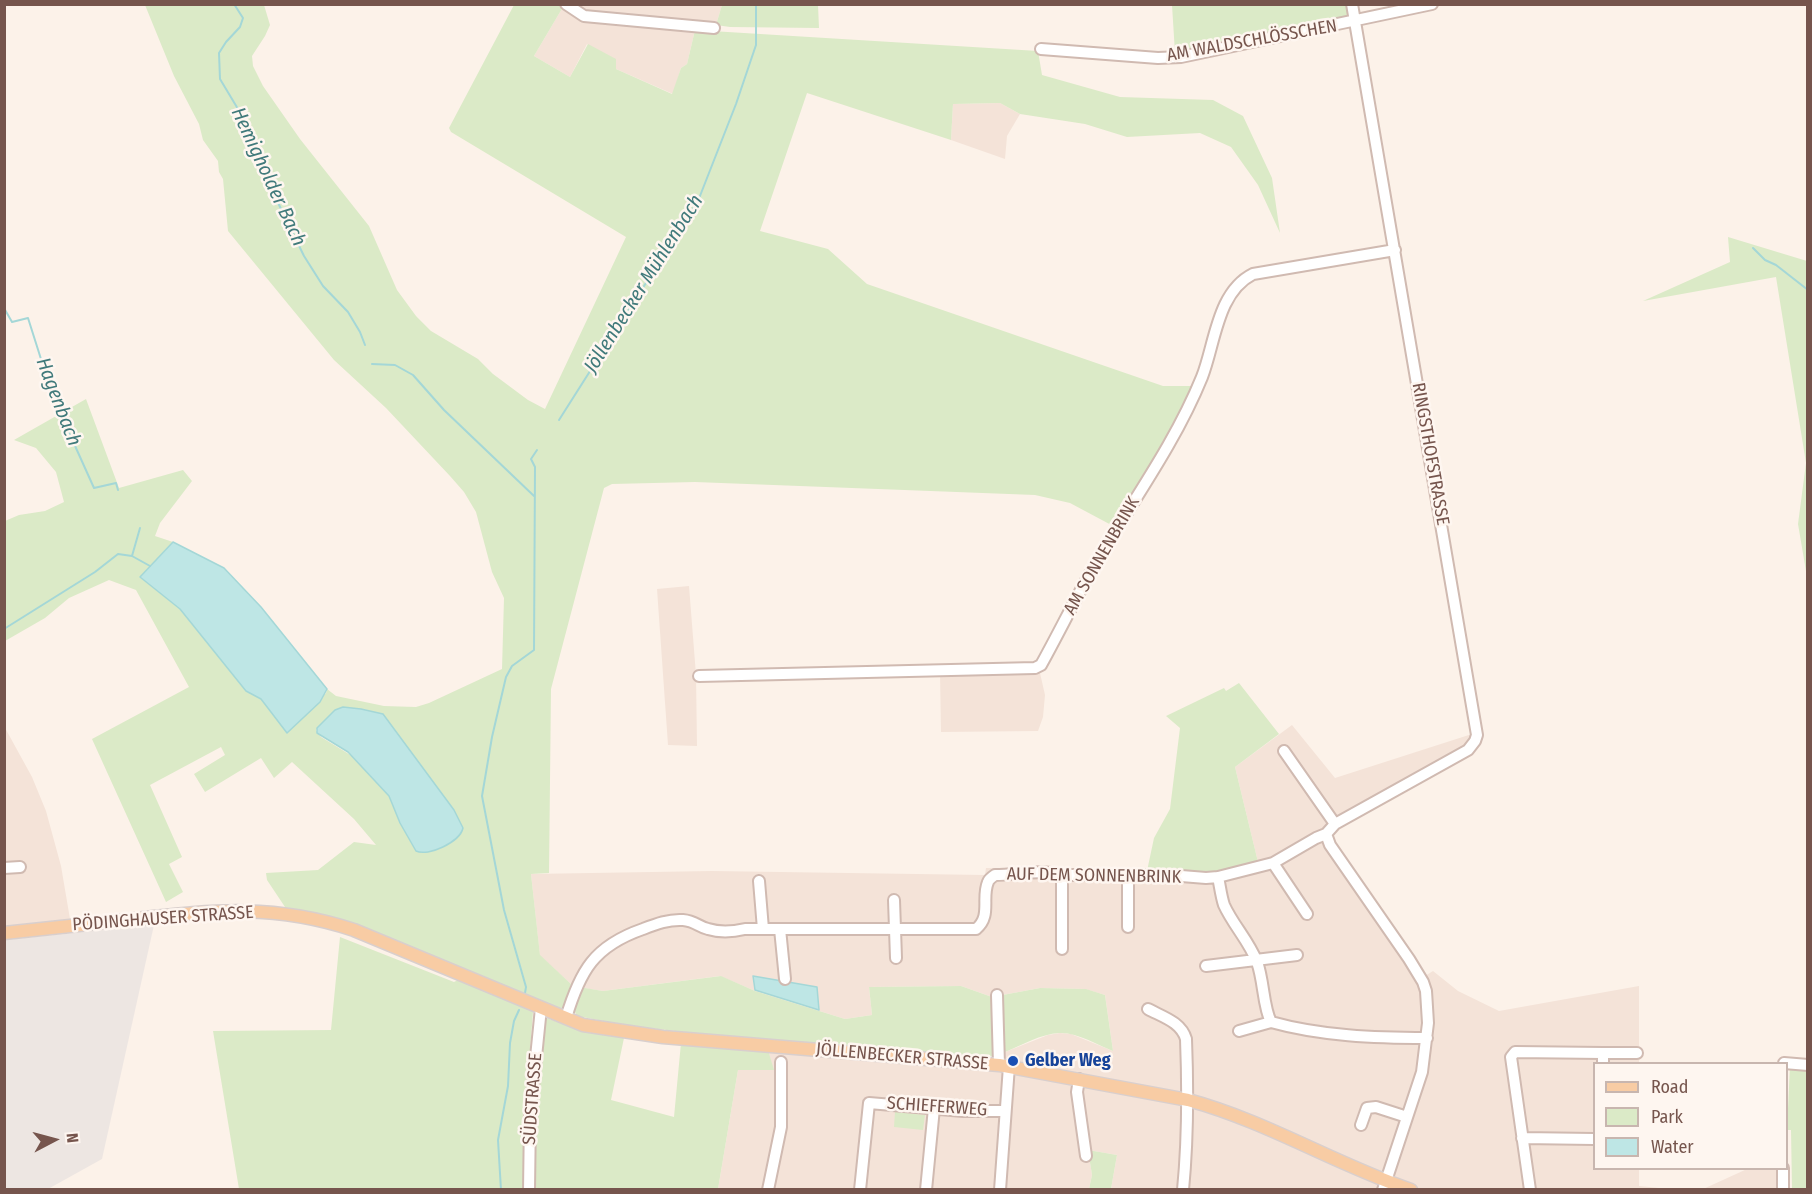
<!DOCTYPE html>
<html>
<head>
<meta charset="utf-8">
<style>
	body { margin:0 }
	#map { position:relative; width:1812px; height:1194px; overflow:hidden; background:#fcf2e9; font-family:"Fira Sans Condensed",sans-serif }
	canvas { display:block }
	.frame { position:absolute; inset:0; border:6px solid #76554d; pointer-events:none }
	.legend { position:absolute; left:1593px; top:1062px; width:195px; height:108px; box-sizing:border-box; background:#fef6f0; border:2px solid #c8b6af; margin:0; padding:8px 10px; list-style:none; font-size:18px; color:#76554d }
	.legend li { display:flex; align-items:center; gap:12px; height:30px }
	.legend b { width:30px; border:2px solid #c8b6af }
	.north { position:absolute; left:24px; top:1110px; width:60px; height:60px; -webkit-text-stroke:4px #fef6f0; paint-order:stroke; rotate:84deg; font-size:16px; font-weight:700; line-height:24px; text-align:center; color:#76554d }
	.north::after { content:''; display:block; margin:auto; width:21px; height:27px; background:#76554d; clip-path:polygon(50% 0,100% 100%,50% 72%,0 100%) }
</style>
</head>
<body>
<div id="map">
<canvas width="1812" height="1194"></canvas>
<div class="frame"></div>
<ul class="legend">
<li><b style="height:8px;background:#f8cca4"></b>Road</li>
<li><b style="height:16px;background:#dbeac7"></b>Park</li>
<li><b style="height:16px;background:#bee6e5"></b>Water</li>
</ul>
<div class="north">N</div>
</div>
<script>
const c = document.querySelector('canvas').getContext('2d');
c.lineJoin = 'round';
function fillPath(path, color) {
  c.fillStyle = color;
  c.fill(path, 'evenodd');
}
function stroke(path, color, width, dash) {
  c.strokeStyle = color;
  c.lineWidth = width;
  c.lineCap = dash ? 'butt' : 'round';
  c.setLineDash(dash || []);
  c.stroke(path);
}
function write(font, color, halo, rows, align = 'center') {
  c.font = font + ' "Fira Sans Condensed",sans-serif';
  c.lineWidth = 5;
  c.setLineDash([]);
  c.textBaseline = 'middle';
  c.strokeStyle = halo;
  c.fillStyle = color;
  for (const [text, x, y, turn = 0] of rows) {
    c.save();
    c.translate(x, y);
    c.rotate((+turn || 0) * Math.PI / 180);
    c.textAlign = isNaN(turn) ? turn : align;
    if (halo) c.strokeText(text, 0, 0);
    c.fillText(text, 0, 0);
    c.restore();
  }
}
fillPath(new Path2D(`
	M 560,5 L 722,5 L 716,25 L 695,30 L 687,64 L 681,68 L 673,94 L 616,69 L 587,44 L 570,77 L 534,56 L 563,7 Z
	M 1000,103 L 1020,114 L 1007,136 L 1005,159 L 951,140 L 953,104 Z
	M 689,586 L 696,675 L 697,746 L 668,745 L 657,589 Z
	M 982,671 L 1040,673 L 1045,695 L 1043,717 L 1038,731 L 941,732 L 940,672 Z
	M 1292,725 L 1335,778 L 1472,734 L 1470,742 L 1334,820 L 1322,829 L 1322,841 L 1417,981 L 1433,971 L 1458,991 L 1499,1011 L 1639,986 L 1639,1063 L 1594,1064 L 1594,1168 L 1639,1169 L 1639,1186 L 1669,1189 L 1111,1189 L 1117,1155 L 1088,1150 L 1092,1175 L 1089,1189 L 718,1189 L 738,1070 L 773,1070 L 768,1050 L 996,1067 L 1005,1052 L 1048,1035 L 1060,1033 L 1071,1034 L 1113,1051 L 1105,995 L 1085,989 L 1040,988 L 992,997 L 961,986 L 869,987 L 872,1015 L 845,1019 L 755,991 L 720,976 L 603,991 L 589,989 L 571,984 L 540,956 L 531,874 L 712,871 L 985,875 L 986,868 L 1171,871 L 1258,862 L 1235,767 Z
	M 4,726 L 32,777 L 46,811 L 61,866 L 70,919 L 5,926 Z
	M 1747,1169 L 1778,1169 L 1778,1189 L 1701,1190 Z`), '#f4e3d8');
fillPath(new Path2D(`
	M 154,925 L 102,1159 L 48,1189 L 5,1189 L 5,940 Z`), '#ede6e2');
fillPath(new Path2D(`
	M 145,5 L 264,5 L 270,25 L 265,36 L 252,56 L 253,66 L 263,86 L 300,139 L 369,226 L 397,290 L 416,316 L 431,331 L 478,359 L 493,374 L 528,400 L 545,409 L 626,237 L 451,132 L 449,128 L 514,5 L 560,5 L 563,7 L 534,56 L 570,77 L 588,44 L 616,59 L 616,69 L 672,94 L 681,68 L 687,64 L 695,30 L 1038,51 L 1042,75 L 1120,97 L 1213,100 L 1243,116 L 1272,178 L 1280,233 L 1258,185 L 1231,147 L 1200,133 L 1127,137 L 1085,124 L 1020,114 L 1000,103 L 953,104 L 951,140 L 807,93 L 760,231 L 828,249 L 867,284 L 1163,386 L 1195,386 L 1188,404 L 1115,527 L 1070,503 L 1035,495 L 695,482 L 612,484 L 604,488 L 551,689 L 549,873 L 531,874 L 540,955 L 571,984 L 565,1004 L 561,1009 L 343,920 L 285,907 L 267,880 L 266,873 L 318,870 L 354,842 L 376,845 L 354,819 L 292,762 L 274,778 L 261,758 L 205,792 L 194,774 L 225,755 L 221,747 L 150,785 L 182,857 L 169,864 L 183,892 L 166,902 L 92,739 L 189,687 L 136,590 L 109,580 L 69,598 L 45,618 L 5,641 L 5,521 L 19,515 L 45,511 L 64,502 L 56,472 L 36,448 L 14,440 L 86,399 L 119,488 L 183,470 L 192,481 L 160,523 L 155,536 L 173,542 L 140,577 L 180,609 L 246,691 L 261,699 L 287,732 L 326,693 L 327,689 L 336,696 L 384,706 L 416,707 L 429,703 L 502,669 L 504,598 L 492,572 L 476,512 L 464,492 L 450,476 L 386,408 L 334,360 L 228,231 L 223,179 L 219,172 L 218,161 L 203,140 L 199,124 L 174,76 ZM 353,708 L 367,710 L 454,810 L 416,851 L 400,823 L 389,796 L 352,756 L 321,737 L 316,730 L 335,710 Z
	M 722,5 L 818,5 L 819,28 L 730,27 L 716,25 Z
	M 1172,5 L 1346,5 L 1348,18 L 1175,53 Z
	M 1728,237 L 1807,261 L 1807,577 L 1798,524 L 1806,463 L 1776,277 L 1643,301 L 1730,262 Z
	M 1239,683 L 1279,734 L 1235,767 L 1258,862 L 1211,873 L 1147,871 L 1154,838 L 1170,809 L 1180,728 L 1166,716 L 1224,688 L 1226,691 Z
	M 340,937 L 454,982 L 458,980 L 531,1009 L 533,1012 L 525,1116 L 526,1189 L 239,1189 L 213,1031 L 331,1030 Z
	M 721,976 L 755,991 L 845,1019 L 872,1015 L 869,987 L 961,986 L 992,997 L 1040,988 L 1086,989 L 1105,995 L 1113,1051 C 1097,1045 1077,1032 1059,1033 C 1041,1034 1022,1045 1005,1052 L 1002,1057 L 839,1046 L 694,1033 L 630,1026 L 577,1016 L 574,1010 L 579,987 L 603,991 Z
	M 544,1017 L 579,1030 L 624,1038 L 611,1100 L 674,1117 L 681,1043 L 768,1050 L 774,1070 L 738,1070 L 718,1189 L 533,1190 L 531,1116 Z
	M 1790,1066 L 1807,1068 L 1807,1189 L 1792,1189 L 1791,1130 L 1787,1130 Z
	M 895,1112 L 925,1115 L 923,1130 L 894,1127 Z
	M 1088,1150 L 1117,1155 L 1111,1189 L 1089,1189 L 1092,1175 Z`), '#dbeac7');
const water = new Path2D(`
	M 173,542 L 224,568 L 261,607 L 327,689 L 320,702 L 287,733 L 261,699 L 246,691 L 180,609 L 140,577 Z
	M 343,707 L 361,709 L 383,714 L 454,810 L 463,828 C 460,842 428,857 416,851 L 400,823 L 389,796 L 348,752 L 317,733 L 317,728 L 335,710 Z
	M 753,976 L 817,987 L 819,1010 L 755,990 Z`);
fillPath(water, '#bee6e5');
stroke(water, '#a4d7d7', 1.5);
stroke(new Path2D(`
	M 234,4 L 243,18 L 240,27 L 226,42 L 219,53 L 220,79 L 247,124 L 264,174 L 304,256 L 323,286 L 348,312 L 360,332 L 365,345
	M 1753,248 L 1765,260 L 1776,265 L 1808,290
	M 4,308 L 12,322 L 28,318 L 53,397 L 94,488 L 116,483 L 118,490
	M 372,364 L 395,365 L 413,375 L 444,410 L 534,496
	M 559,420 L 698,201 L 736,104 L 756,45 L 756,4
	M 140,528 L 132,556 L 150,566
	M 4,629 L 95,572 L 118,554 L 132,556
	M 525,993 L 526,987 L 504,910 L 482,796 L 492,737 L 506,677 L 512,666 L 534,650 L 535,467 L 531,459 L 537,450
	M 501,1190 L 498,1140 L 508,1086 L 510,1043 L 514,1021 L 519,1010`), '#a4d7d7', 2);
const minor = new Path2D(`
	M 566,4 L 584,16 L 714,28
	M 1352,4 L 1477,735 L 1475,741 L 1468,750 L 1335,824 L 1326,834 L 1330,845 L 1409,959 L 1423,982 L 1426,991 L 1428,1023 L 1422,1072 L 1383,1190
	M 1041,49 L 1158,58 L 1181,57 L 1432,4
	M 699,676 L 1035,668 L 1041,665 C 1061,629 1079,591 1100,556 C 1135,498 1176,441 1202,377 C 1215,344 1217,292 1253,274 L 1395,250
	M 1284,751 L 1335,824
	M 1273,863 L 1307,914
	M 4,868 L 20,867
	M 1218,877 C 1220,886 1221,896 1224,905 C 1233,925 1249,941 1257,962 C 1264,981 1263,1007 1271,1022 C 1321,1036 1375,1038 1427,1038
	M 759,881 L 763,929
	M 894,900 L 896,958
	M 1128,927 L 1128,875
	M 780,929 L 785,979
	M 1062,949 L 1062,875
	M 1206,966 L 1297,955
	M 997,995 L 999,1065
	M 1148,1009 C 1163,1017 1181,1022 1186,1039 C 1188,1090 1188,1139 1183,1190
	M 566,1018 C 580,971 594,946 643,929 C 656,924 669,919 683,920 C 695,921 699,927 708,929 C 721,933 732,932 745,929 L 976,929 C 992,916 981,898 988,882 C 989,879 992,877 995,875 C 1018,875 1039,869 1062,875 L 1169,875 L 1206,878 L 1218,877 L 1273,863 L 1316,838 L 1326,834
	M 1239,1031 L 1271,1022
	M 1603,1053 L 1637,1053
	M 1784,1063 L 1808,1065
	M 1079,1079 L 1077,1092 L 1086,1156
	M 1361,1125 L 1367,1108 L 1376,1107 L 1407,1117
	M 1522,1138 L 1594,1139
	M 529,1190 L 530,1116 L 541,1008
	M 768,1190 L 781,1127 L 781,1062
	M 860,1190 L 869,1103 L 963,1111 L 1005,1111
	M 926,1190 L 934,1108
	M 1000,1190 L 1009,1066
	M 1530,1190 L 1511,1057 L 1515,1052 L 1603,1053 L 1603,1064
	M 1783,1190 L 1783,1168`);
const major = new Path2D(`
	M 4,933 C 48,928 92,924 136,919 C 216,910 276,904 354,930 L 583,1025 L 663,1037 L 999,1065 L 1188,1100 C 1266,1121 1335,1164 1411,1190`);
stroke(minor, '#d0bab1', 14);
stroke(major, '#d9cfcd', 15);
stroke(minor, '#fff', 10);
stroke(major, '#f8cca4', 12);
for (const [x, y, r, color] of [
	[1013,1061,6,"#1a4fb4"]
]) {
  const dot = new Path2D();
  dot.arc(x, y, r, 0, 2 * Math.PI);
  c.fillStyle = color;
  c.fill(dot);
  stroke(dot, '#fef6f0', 2);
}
write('18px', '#76554d', '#fef6f0', [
	["AM WALDSCHLÖSSCHEN",1252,41,-10],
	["RINGSTHOFSTRASSE",1430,454,80],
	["AM SONNENBRINK",1102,556,-60],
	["AUF DEM SONNENBRINK",1094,876,1],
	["PÖDINGHAUSER STRASSE",163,919,-4],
	["JÖLLENBECKER STRASSE",902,1057,5],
	["SÜDSTRASSE",533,1099,-86],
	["SCHIEFERWEG",937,1107,4]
]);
write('bold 18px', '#164399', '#fef6f0', [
	["Gelber Weg",1025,1061]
], 'left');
write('italic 20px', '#417a7b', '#fef6f0', [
	["Hemigholder Bach",268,177,65],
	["Jöllenbecker Mühlenbach",644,284,-58],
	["Hagenbach",58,402,69]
]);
</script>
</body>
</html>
